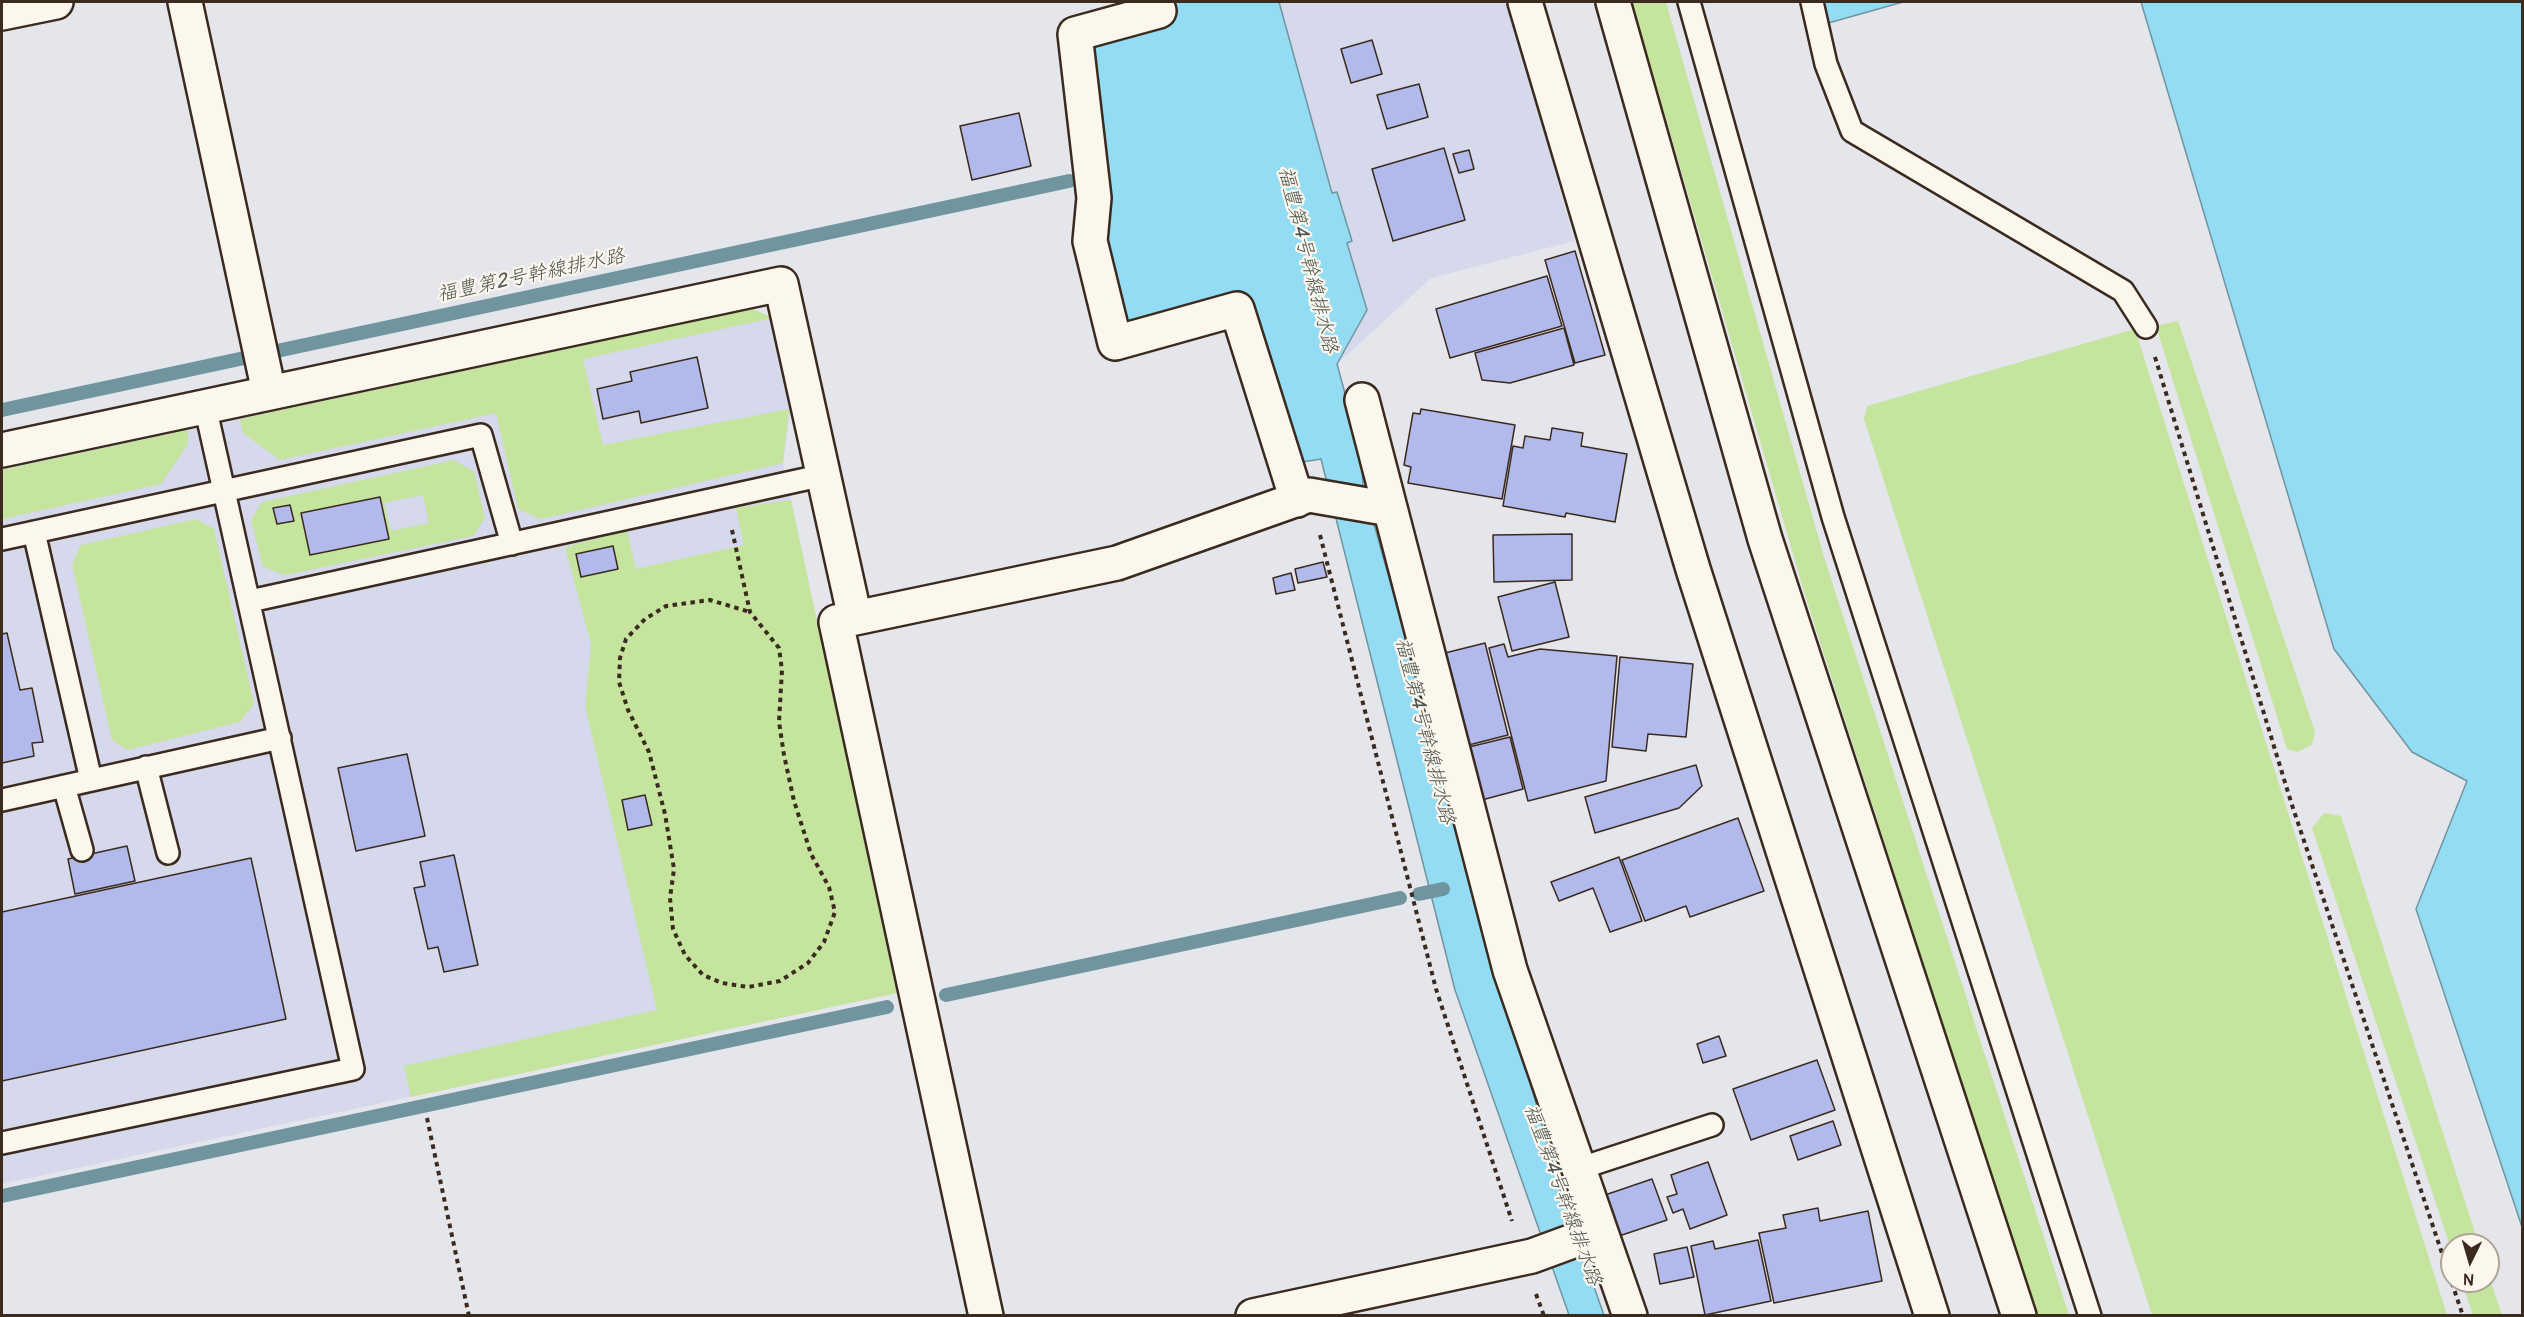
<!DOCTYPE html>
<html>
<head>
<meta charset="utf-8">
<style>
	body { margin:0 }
	#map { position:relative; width:2524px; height:1317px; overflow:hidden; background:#e5e5ec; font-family:Pangolin,sans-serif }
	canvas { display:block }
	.frame { position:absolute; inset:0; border:3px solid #3b2a1e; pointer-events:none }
	.north { position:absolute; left:2440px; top:1233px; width:60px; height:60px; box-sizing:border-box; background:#fbf7ec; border:2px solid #aea59a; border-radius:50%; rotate:185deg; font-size:16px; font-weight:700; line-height:24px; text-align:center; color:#3b2a1e }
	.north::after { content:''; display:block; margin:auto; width:21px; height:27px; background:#3b2a1e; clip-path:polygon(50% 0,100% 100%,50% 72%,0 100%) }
</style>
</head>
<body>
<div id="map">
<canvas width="2524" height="1317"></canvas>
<div class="frame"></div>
<div class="north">N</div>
</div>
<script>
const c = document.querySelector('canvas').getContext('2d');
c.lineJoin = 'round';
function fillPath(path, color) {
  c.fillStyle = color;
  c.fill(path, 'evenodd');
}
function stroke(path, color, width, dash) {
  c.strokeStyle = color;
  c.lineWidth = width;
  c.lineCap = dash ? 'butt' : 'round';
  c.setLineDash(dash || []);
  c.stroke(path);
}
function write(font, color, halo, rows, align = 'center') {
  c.font = font + ' Pangolin,"Klee One",sans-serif';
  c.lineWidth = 4.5;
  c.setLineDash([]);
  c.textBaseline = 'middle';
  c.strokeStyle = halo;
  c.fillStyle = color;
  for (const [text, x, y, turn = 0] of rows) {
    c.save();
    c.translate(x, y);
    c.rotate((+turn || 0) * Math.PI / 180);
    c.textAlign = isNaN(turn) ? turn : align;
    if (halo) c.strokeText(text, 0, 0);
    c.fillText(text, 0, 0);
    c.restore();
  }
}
fillPath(new Path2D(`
	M 1279,2 L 1508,2 L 1574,241 L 1431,278 L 1337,364 L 1367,310 L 1347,242 L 1352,240 L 1337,192 L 1332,193 Z
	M 753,309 L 773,318 L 790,413 L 783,463 L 897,993 L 2,1184 L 2,470 Z`), '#d6d8ec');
fillPath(new Path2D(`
	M 1632,2 L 1666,2 L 1824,557 L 2069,1315 L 2036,1315 L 1805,595 Z
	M 753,309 L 773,318 L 583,359 L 603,445 L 789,409 L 783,463 L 541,519 L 518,509 L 496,413 L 280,460 L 243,433 L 240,419 Z
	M 2178,321 L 2315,732 L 2312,745 L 2297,752 L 2287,749 L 2156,326 Z
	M 2135,329 L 2447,1315 L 2152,1315 L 1864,419 L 1867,406 Z
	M 188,430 L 188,444 L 161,484 L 2,519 L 2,470 Z
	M 454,460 L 474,472 L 485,518 L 473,536 L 286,575 L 263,567 L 251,520 L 262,502 ZM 423,495 L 429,523 L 391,531 L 384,503 Z
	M 791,500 L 897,993 L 411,1097 L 404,1066 L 657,1010 L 585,706 L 591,644 L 565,547 L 627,531 L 636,569 L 744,545 L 736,508 Z
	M 196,519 L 214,529 L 254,704 L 240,722 L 128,750 L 112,740 L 72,564 L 81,545 Z
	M 2324,813 L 2341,816 L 2479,1245 L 2452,1245 L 2452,1252 L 2312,828 Z
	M 2488,1273 L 2502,1315 L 2473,1315 L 2461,1281 L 2488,1281 Z`), '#c5e49d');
const water = new Path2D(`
	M 1170,2 L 1279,2 L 1332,193 L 1337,192 L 1352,241 L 1347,243 L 1367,310 L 1337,364 L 1361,452 L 1363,485 L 1563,1200 L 1604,1315 L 1569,1315 L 1455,990 L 1321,459 L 1296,463 L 1244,293 L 1123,327 L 1105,240 L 1112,198 L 1104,163 L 1090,44 L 1175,18 Z
	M 1800,2 L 1903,2 L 1807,29 Z
	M 2141,2 L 2522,2 L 2522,1227 L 2416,909 L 2467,781 L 2412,752 L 2334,649 Z`);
fillPath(water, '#93dcf4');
stroke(water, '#70959e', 1.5);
stroke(new Path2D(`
	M 2,410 L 1069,181
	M 1419,894 L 1443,889
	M 946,995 L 1400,898
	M 2,1196 L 887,1007`), '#70959e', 14);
const building = new Path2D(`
	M 1372,40 L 1382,74 L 1351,83 L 1341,49 Z
	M 1419,84 L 1428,117 L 1387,129 L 1377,95 Z
	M 1019,113 L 1031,166 L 972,180 L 960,126 Z
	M 1444,148 L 1465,220 L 1393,241 L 1372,169 Z
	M 1469,150 L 1474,169 L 1459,173 L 1453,154 Z
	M 1575,251 L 1605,355 L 1575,363 L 1545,260 Z
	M 1547,276 L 1562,326 L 1450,358 L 1436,309 Z
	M 1564,328 L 1574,365 L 1510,383 L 1482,380 L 1475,353 Z
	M 697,357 L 708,408 L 641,423 L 639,411 L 603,419 L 597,389 L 632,381 L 630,372 Z
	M 1421,409 L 1515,425 L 1502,499 L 1408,483 L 1411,467 L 1404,465 L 1413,413 L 1420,414 Z
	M 1552,428 L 1583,433 L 1581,446 L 1627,454 L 1615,522 L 1566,513 L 1565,517 L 1503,506 L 1513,446 L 1523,448 L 1525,436 L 1550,440 Z
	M 380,497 L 389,539 L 310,555 L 301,513 Z
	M 290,505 L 294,521 L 277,524 L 273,508 Z
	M 1572,534 L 1572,580 L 1494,582 L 1493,535 Z
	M 613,546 L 618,569 L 581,577 L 576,554 Z
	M 1323,562 L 1327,577 L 1298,583 L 1295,569 Z
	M 1291,573 L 1295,590 L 1276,594 L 1273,578 Z
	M 1555,582 L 1569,637 L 1512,651 L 1498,597 Z
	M 7,633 L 20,690 L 32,688 L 43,742 L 32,743 L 34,756 L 2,763 L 2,634 Z
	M 1485,643 L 1508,735 L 1465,746 L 1441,654 Z
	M 1504,644 L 1508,657 L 1540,649 L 1617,656 L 1606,781 L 1528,801 L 1489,648 Z
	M 1620,657 L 1693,664 L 1686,737 L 1648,734 L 1646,751 L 1612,747 Z
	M 1510,737 L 1523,789 L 1478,801 L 1465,748 Z
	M 407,754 L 425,836 L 356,851 L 338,768 Z
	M 1696,765 L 1702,786 L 1679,808 L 1595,833 L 1585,797 Z
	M 645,795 L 652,825 L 628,830 L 622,800 Z
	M 1738,818 L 1764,891 L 1690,917 L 1686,906 L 1645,921 L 1622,860 Z
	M 127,846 L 135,881 L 75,894 L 68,859 Z
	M 454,855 L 478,965 L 444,972 L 438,947 L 428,949 L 414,888 L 425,886 L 420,862 Z
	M 1619,857 L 1642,921 L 1610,932 L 1593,888 L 1559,901 L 1551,882 Z
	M 251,858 L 286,1019 L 2,1081 L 2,912 Z
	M 1719,1036 L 1726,1056 L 1703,1063 L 1697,1044 Z
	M 1817,1060 L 1835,1110 L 1751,1140 L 1733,1089 Z
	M 1833,1121 L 1841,1145 L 1798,1160 L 1790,1136 Z
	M 1708,1162 L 1727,1215 L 1690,1229 L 1683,1209 L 1673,1213 L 1667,1197 L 1677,1194 L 1671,1175 Z
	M 1652,1179 L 1667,1220 L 1619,1236 L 1605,1195 Z
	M 1818,1208 L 1820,1221 L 1868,1211 L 1882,1281 L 1774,1303 L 1759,1233 L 1786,1228 L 1783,1215 Z
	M 1758,1240 L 1771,1301 L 1705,1315 L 1691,1246 L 1713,1241 L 1715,1249 Z
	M 1687,1247 L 1694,1277 L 1660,1284 L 1654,1254 Z`);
fillPath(building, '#b2baeb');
stroke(building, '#3b2a1e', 1.5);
const lane = new Path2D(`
	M 1689,2 L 1833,517 L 2090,1316
	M 1812,2 L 1826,64 L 1852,131 L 2123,291 L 2146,327
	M 34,532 L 91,780
	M 2,539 L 481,435 L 512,544
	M 250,601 L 824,475
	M 146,767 L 168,853
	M 64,786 L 82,850
	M 2,800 L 280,738
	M 2,1143 L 353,1069 L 205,406
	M 1578,1169 L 1712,1125`);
const street = new Path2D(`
	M 185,2 L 269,392
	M 1156,2 L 1159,11 L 1075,34 L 1094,198 L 1090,241 L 1115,343 L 1237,309 L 1297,500
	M 1525,2 L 1693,569 L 1932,1316
	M 2,13 L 56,2
	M 1362,400 L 1510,970 L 1630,1316
	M 2,450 L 781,284 L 855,618
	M 986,1316 L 836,622 L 1117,563 L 1309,495 L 1390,509
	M 1253,1316 L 1532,1256 L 1600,1231`);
const secondary = new Path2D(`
	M 1613,2 L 1765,539 L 2019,1316`);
stroke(lane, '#3b2a1e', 26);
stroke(street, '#3b2a1e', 38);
stroke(secondary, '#3b2a1e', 38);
stroke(new Path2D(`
	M 2155,357 L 2291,802 L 2463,1316
	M 732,530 L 750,612 L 779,648 L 782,670 L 779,722 L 784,755 L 794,801 L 811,854 L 829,887 L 835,912 L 824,942 L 808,963 L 780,981 L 748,987 L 722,983 L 703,975 L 685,955 L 673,929 L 670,898 L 674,869 L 665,814 L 649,752 L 628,710 L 619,682 L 620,658 L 626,639 L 645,619 L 666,606 L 710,600 L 750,612
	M 1320,535 L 1436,989 L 1512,1221
	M 427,1118 L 469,1316
	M 1536,1294 L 1544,1316`), '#3b2a1e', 4, [4.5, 4.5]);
stroke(lane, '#fbf7ec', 21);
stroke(street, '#fbf7ec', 33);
stroke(secondary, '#fbf7ec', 33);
write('italic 20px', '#515654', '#fbf7ec', [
	["福豊第4号幹線排水路",1307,260,76],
	["福豊第2号幹線排水路",531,276,-12],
	["福豊第4号幹線排水路",1424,731,76],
	["福豊第4号幹線排水路",1562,1195,70]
]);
</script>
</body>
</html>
